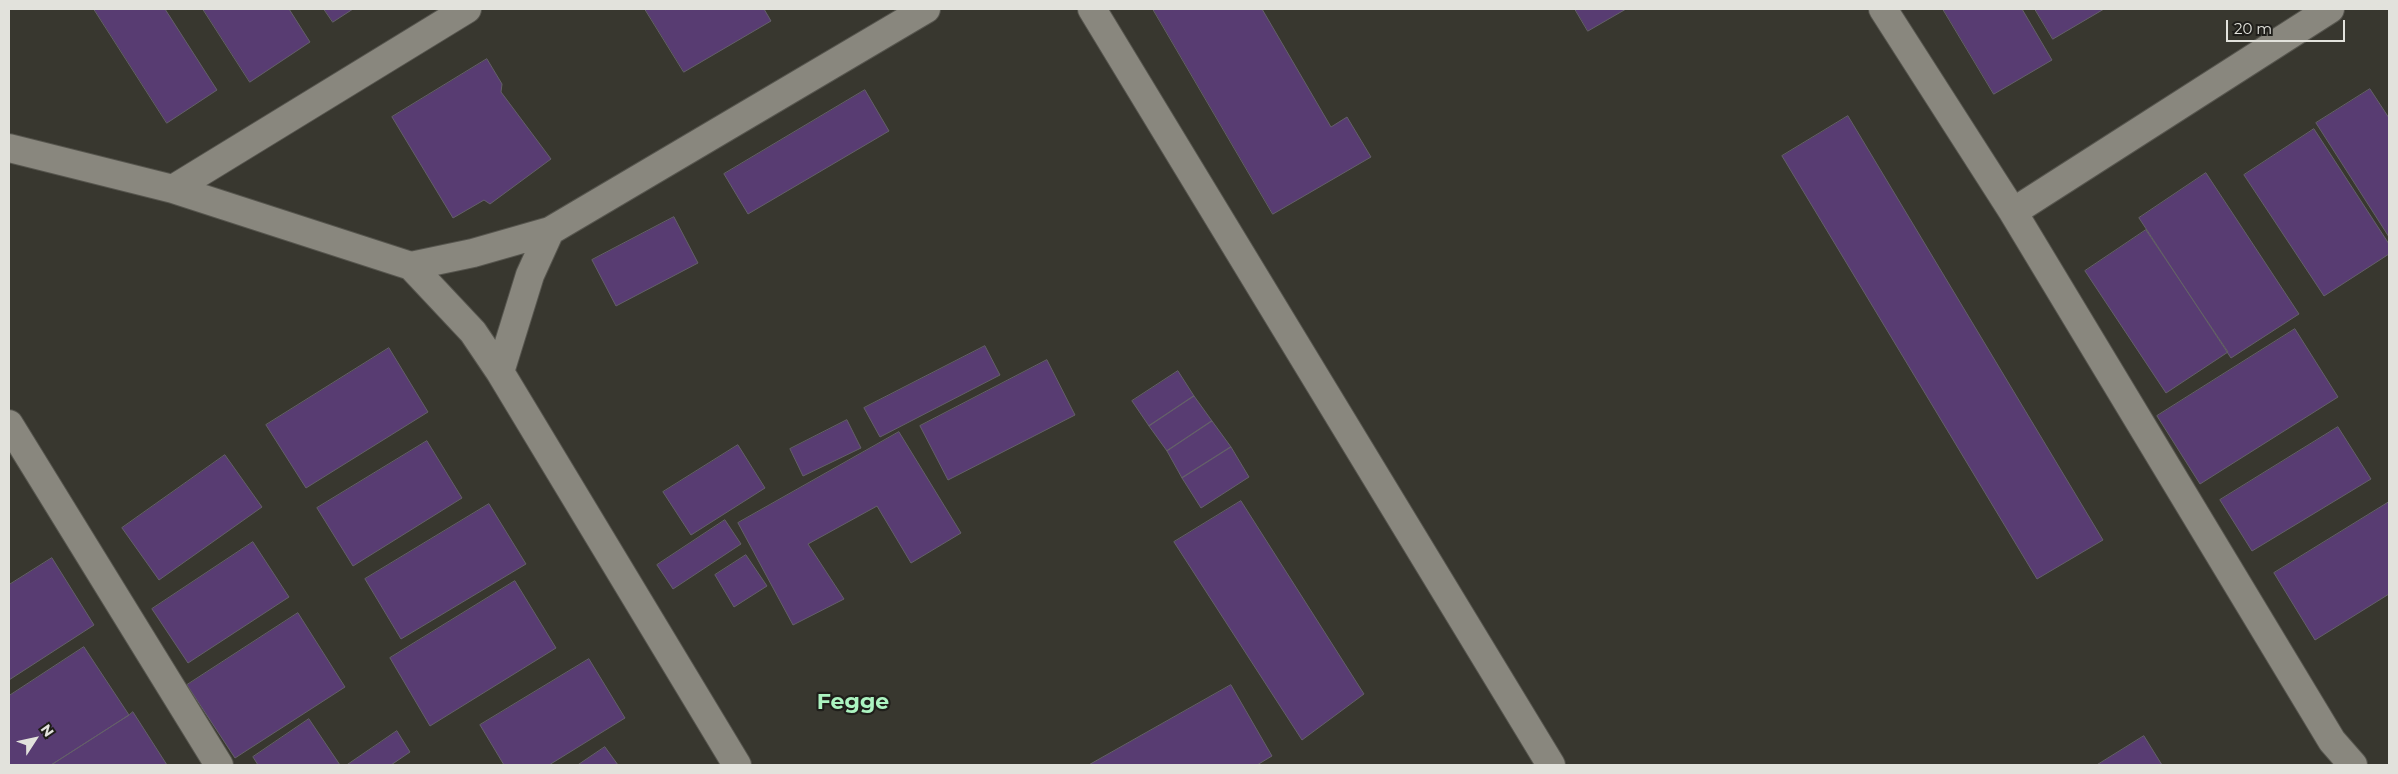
<!DOCTYPE html>
<html>
<head>
<meta charset="utf-8">
<style>
	body { margin:0 }
	#map { position:relative; width:2398px; height:774px; overflow:hidden; background:#38372f; font-family:Montserrat,sans-serif }
	canvas { display:block }
	.frame { position:absolute; inset:0; border:10px solid #e2e2dc; pointer-events:none }
	.north { position:absolute; left:10px; top:714px; width:50px; height:50px; -webkit-text-stroke:4px #1f1e1a; paint-order:stroke; rotate:55deg; font-size:14px; font-weight:700; line-height:20px; text-align:center; color:#e2e2dc }
	.north::after { content:''; display:block; margin:auto; width:18px; height:22px; background:#e2e2dc; clip-path:polygon(50% 0,100% 100%,50% 72%,0 100%) }
	.scale { position:absolute; left:2226px; top:20px; width:119px; height:22px; box-sizing:border-box; border:2px solid #e2e2dc; border-top:0; padding-left:6px; font-size:15px; line-height:18px; white-space:nowrap; color:#e2e2dc; -webkit-text-stroke:4px #1f1e1a; paint-order:stroke }
</style>
</head>
<body>
<div id="map">
<canvas width="2398" height="774"></canvas>
<div class="frame"></div>
<div class="north">N</div>
<div class="scale">20 m</div>
</div>
<script>
const c = document.querySelector('canvas').getContext('2d');
c.lineJoin = 'round';
function fillPath(path, color) {
  c.fillStyle = color;
  c.fill(path, 'evenodd');
}
function stroke(path, color, width, dash) {
  c.strokeStyle = color;
  c.lineWidth = width;
  c.lineCap = dash ? 'butt' : 'round';
  c.setLineDash(dash || []);
  c.stroke(path);
}
function write(font, color, halo, rows, align = 'center') {
  c.font = font + ' Montserrat,sans-serif';
  c.lineWidth = 4.5;
  c.setLineDash([]);
  c.textBaseline = 'middle';
  c.strokeStyle = halo;
  c.fillStyle = color;
  for (const [text, x, y, turn = 0] of rows) {
    c.save();
    c.translate(x, y);
    c.rotate((+turn || 0) * Math.PI / 180);
    c.textAlign = isNaN(turn) ? turn : align;
    if (halo) c.strokeText(text, 0, 0);
    c.fillText(text, 0, 0);
    c.restore();
  }
}
const building = new Path2D(`
	M 94,9 L 165,9 L 217,90 L 167,123 Z
	M 203,9 L 289,9 L 310,42 L 250,82 Z
	M 324,9 L 353,9 L 333,22 Z
	M 645,9 L 764,9 L 771,21 L 684,72 Z
	M 1153,9 L 1262,9 L 1331,127 L 1347,117 L 1371,157 L 1273,214 Z
	M 1575,9 L 1626,9 L 1588,31 Z
	M 1943,9 L 2022,9 L 2052,60 L 1994,94 Z
	M 2035,9 L 2104,9 L 2053,39 Z
	M 487,59 L 502,84 L 501,92 L 551,159 L 490,204 L 484,200 L 453,218 L 392,117 Z
	M 2370,89 L 2389,118 L 2389,237 L 2316,123 Z
	M 865,90 L 889,131 L 748,214 L 724,174 Z
	M 1848,116 L 2103,540 L 2037,579 L 1782,156 Z
	M 2314,129 L 2389,244 L 2389,254 L 2324,296 L 2244,175 Z
	M 2206,173 L 2299,314 L 2231,358 L 2139,218 Z
	M 674,217 L 698,263 L 616,306 L 592,260 Z
	M 2146,230 L 2228,352 L 2166,393 L 2085,271 Z
	M 2295,329 L 2338,397 L 2200,484 L 2157,416 Z
	M 985,346 L 1000,375 L 880,437 L 864,408 Z
	M 389,348 L 428,412 L 306,488 L 266,425 Z
	M 1047,360 L 1075,415 L 948,480 L 920,426 Z
	M 1178,371 L 1194,396 L 1149,426 L 1132,401 Z
	M 1194,396 L 1212,421 L 1167,451 L 1149,426 Z
	M 847,420 L 861,448 L 803,476 L 790,449 Z
	M 1212,421 L 1231,447 L 1182,478 L 1167,451 Z
	M 2338,427 L 2371,479 L 2252,551 L 2220,500 Z
	M 899,432 L 961,533 L 911,563 L 877,506 L 808,544 L 844,599 L 793,625 L 738,523 Z
	M 427,441 L 462,498 L 353,566 L 317,508 Z
	M 738,445 L 765,488 L 691,535 L 663,492 Z
	M 1231,447 L 1249,477 L 1201,508 L 1182,478 Z
	M 225,455 L 262,507 L 159,580 L 122,528 Z
	M 1241,501 L 1364,694 L 1302,740 L 1174,542 Z
	M 2389,502 L 2389,594 L 2315,640 L 2274,573 Z
	M 489,504 L 526,564 L 401,639 L 365,579 Z
	M 725,520 L 741,544 L 673,589 L 657,565 Z
	M 253,542 L 289,597 L 188,663 L 152,609 Z
	M 746,555 L 767,586 L 734,607 L 715,575 Z
	M 52,558 L 94,625 L 9,680 L 9,585 Z
	M 515,581 L 556,648 L 430,726 L 390,658 Z
	M 298,613 L 345,687 L 235,758 L 187,685 Z
	M 84,647 L 129,715 L 51,765 L 9,765 L 9,696 Z
	M 589,659 L 625,718 L 549,765 L 504,765 L 480,725 Z
	M 1231,685 L 1272,756 L 1257,765 L 1089,765 Z
	M 133,712 L 167,765 L 51,765 L 129,715 Z
	M 309,719 L 340,765 L 258,765 L 253,757 Z
	M 397,731 L 410,752 L 391,765 L 347,765 Z
	M 2144,736 L 2162,765 L 2097,765 Z
	M 605,747 L 618,765 L 578,765 Z`);
fillPath(building, '#583c72');
stroke(building, '#646069', 1);
const minor = new Path2D(`
	M 1883,9 L 2013,212 L 2332,741 L 2353,765
	M 9,148 L 173,189 L 411,266 L 473,332 L 500,372
	M 173,189 L 467,9
	M 2013,212 L 2330,9
	M 411,266 L 473,253 L 550,231
	M 9,424 L 219,765
	M 737,765 L 500,372 L 530,275 L 550,231 L 926,9`);
const tertiary = new Path2D(`
	M 1092,9 L 1551,765`);
stroke(minor, '#56554e', 30);
stroke(tertiary, '#56554e', 30);
stroke(minor, '#89877e', 28);
stroke(tertiary, '#89877e', 28);
write('bold 22px', '#acf4c1', '#1f1e1a', [
	["Fegge",853,703]
]);
</script>
</body>
</html>
